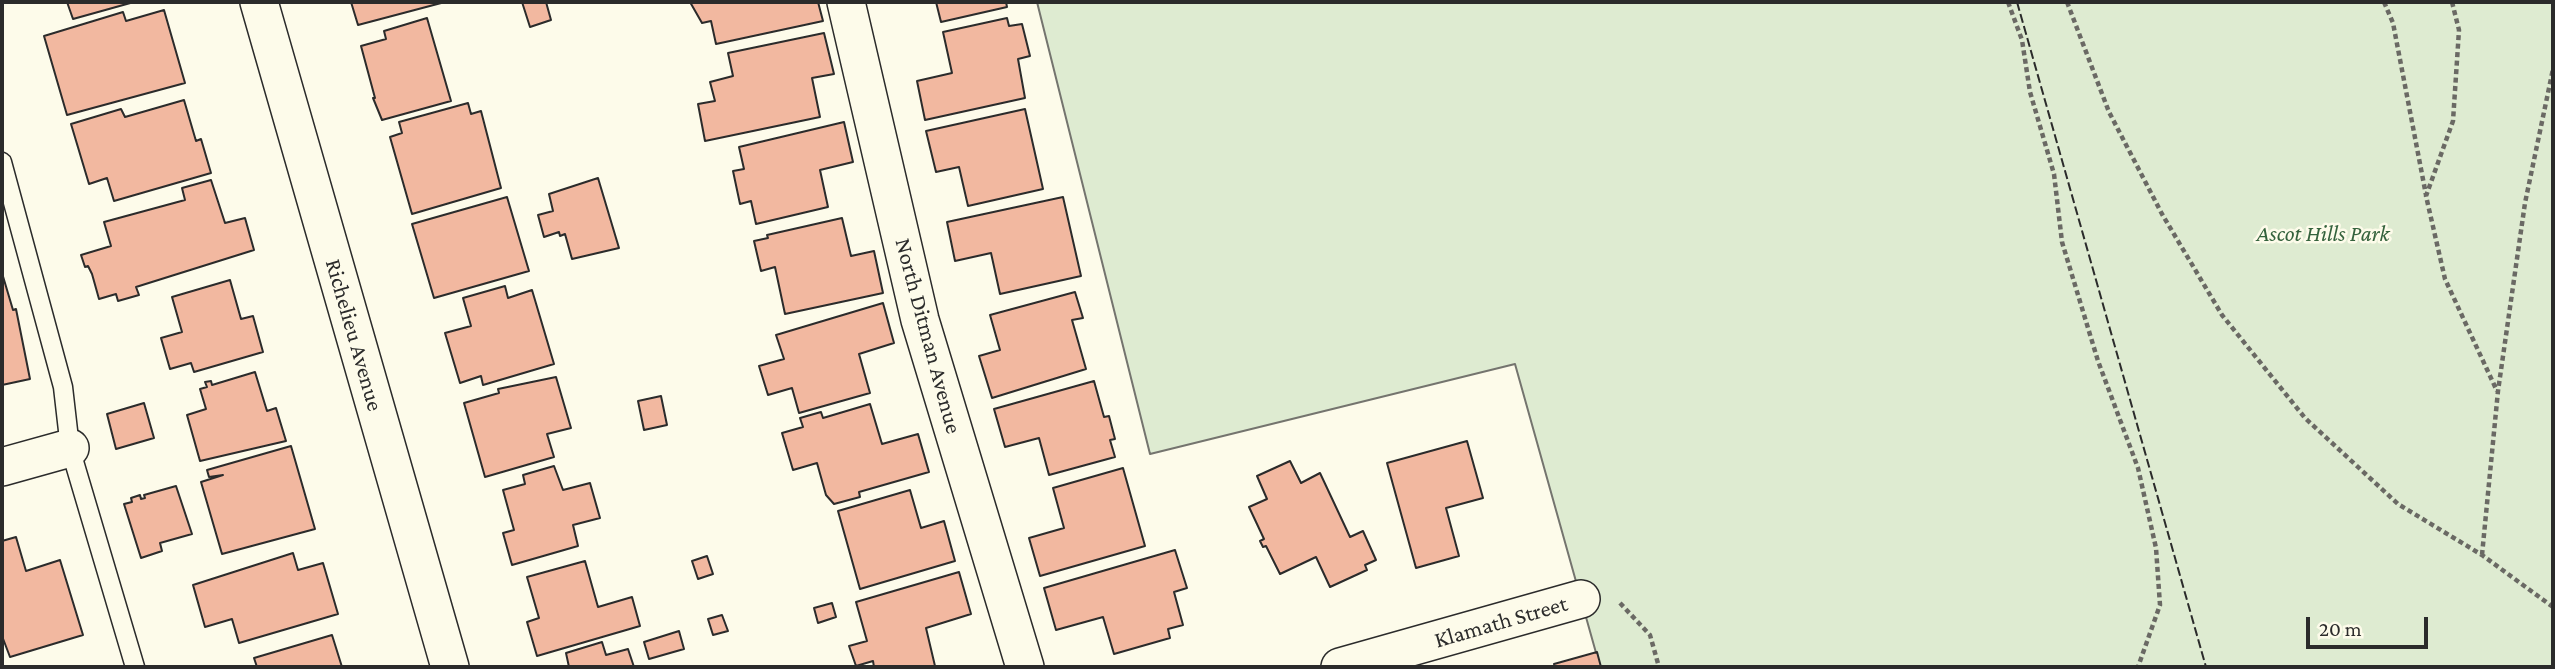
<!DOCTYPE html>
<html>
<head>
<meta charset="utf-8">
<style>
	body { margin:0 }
	#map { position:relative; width:2555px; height:669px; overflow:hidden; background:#fdfbea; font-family:"Crimson Pro",serif }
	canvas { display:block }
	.frame { position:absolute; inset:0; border:4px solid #2b2b2b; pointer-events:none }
	.scale { position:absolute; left:2306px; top:617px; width:122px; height:32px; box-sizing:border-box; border:4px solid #2b2b2b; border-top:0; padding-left:9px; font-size:21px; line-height:24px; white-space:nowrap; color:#2b2b2b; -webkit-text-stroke:5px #fdfbea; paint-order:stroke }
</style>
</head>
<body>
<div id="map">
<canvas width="2555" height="669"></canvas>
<div class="frame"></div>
<div class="scale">20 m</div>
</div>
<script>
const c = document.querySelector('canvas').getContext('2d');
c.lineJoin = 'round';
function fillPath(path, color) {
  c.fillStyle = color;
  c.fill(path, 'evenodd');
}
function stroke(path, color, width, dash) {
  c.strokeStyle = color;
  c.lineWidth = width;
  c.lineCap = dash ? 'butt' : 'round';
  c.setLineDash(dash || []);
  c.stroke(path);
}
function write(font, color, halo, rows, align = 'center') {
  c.font = font + ' "Crimson Pro",serif';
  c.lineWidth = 5;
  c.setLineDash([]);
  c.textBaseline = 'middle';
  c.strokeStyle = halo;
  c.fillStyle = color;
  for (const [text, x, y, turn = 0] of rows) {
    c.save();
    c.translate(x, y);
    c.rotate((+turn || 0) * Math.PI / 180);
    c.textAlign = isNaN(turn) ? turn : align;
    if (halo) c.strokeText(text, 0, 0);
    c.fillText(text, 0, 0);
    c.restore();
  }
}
const green = new Path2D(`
	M 1037,2 L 2553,2 L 2553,667 L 1600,667 L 1515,364 L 1150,454 Z`);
fillPath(green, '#deebd1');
stroke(green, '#74746e', 2);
const building = new Path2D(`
	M 67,2 L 134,2 L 73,19 Z
	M 351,2 L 445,2 L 358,25 Z
	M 522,2 L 546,2 L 551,20 L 530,27 Z
	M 690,2 L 818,2 L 823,21 L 716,44 L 711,21 L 702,23 Z
	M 936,2 L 1006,2 L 1007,7 L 941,22 Z
	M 164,10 L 185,83 L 67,115 L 44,36 L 123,12 L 126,21 Z
	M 427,18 L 451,101 L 382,120 L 373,98 L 375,98 L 361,46 L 386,39 L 384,31 Z
	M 1007,18 L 1009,26 L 1022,24 L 1030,56 L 1018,59 L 1025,98 L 925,120 L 917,81 L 952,73 L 943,32 Z
	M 824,33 L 834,74 L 812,78 L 820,117 L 705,141 L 698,104 L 715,101 L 710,82 L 733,76 L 728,53 Z
	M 184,100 L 196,141 L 201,139 L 211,173 L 114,201 L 107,178 L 89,184 L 71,124 L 121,109 L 125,117 Z
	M 468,103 L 471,114 L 481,111 L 501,188 L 412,214 L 390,137 L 402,133 L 399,122 Z
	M 1025,109 L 1043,189 L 968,206 L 959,167 L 936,172 L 926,131 Z
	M 844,122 L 853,162 L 820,170 L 828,207 L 756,224 L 751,201 L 740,204 L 733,171 L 744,169 L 739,147 Z
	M 598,178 L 619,248 L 572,259 L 565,234 L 560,236 L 559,232 L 544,237 L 538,215 L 553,211 L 549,194 Z
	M 211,180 L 225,223 L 245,218 L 254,250 L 136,287 L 139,295 L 118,301 L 116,294 L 99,299 L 92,274 L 88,266 L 85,267 L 81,255 L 111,246 L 104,222 L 185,200 L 182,188 Z
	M 507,197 L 529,271 L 434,298 L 412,224 Z
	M 1063,197 L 1081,276 L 1000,294 L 991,253 L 955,261 L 947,222 Z
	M 842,218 L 851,256 L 874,251 L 883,293 L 785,314 L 775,267 L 761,271 L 754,241 L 768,238 L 767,235 Z
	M 2,273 L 13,310 L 16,309 L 30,379 L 2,385 Z
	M 230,280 L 241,319 L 253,316 L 263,352 L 194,372 L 191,363 L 170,369 L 161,338 L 182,332 L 172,297 Z
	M 505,286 L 508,298 L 532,290 L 554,364 L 483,385 L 481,376 L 460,383 L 445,333 L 471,326 L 463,298 Z
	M 1075,292 L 1083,318 L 1072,320 L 1086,369 L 992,398 L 979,356 L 1000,350 L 990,315 Z
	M 883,303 L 894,343 L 859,354 L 870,393 L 799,413 L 792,388 L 768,395 L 759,366 L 784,359 L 776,335 Z
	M 255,372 L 267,411 L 276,408 L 286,441 L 200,461 L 187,415 L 206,409 L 200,389 L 207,387 L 205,382 L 211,381 L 212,385 Z
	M 556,377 L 571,428 L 547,434 L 554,457 L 485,477 L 464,403 L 499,393 L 498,389 Z
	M 1094,381 L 1104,417 L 1109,416 L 1115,439 L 1110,440 L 1115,457 L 1049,475 L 1039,438 L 1005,447 L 994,409 Z
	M 661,396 L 667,425 L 644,430 L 638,401 Z
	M 144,403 L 154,438 L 116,449 L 107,414 Z
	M 870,404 L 882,444 L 918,434 L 929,472 L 859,492 L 860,497 L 834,504 L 826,495 L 817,463 L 793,470 L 782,433 L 803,427 L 800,418 L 821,412 L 823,418 Z
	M 1467,441 L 1483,498 L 1446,508 L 1459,556 L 1416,568 L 1387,463 Z
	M 291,446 L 315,529 L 222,554 L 201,482 L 223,475 L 209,477 L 207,470 Z
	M 1290,461 L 1301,483 L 1320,473 L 1350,537 L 1363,531 L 1376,560 L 1365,565 L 1367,570 L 1330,587 L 1316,557 L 1280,574 L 1266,546 L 1263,547 L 1260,541 L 1264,539 L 1249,507 L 1267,499 L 1257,476 Z
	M 554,466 L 563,490 L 590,483 L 600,518 L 573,525 L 578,546 L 512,565 L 503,533 L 514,530 L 503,490 L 525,484 L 523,475 Z
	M 1123,468 L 1145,546 L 1040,576 L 1029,538 L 1064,528 L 1053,488 Z
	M 176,486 L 192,534 L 160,543 L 162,551 L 141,558 L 124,504 L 132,502 L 131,498 L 140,495 L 141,499 L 145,498 L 144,495 Z
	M 910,490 L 921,528 L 944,521 L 955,561 L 860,589 L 838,511 Z
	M 16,537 L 26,571 L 60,560 L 83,635 L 10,657 L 2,636 L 2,541 Z
	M 1175,550 L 1187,588 L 1174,592 L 1183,625 L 1168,629 L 1170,638 L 1114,654 L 1103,617 L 1056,630 L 1044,588 Z
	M 293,553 L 298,570 L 323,563 L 338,614 L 239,643 L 232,619 L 205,627 L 193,585 Z
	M 707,556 L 713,574 L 698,579 L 692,561 Z
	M 585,561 L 598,607 L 632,597 L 640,626 L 537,656 L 527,622 L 539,618 L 527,577 Z
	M 959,572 L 971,614 L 926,628 L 935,666 L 874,667 L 873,661 L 856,666 L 849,646 L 867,641 L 856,602 Z
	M 832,603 L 836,617 L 818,623 L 814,608 Z
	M 722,615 L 728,631 L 713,635 L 708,619 Z
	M 679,631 L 684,649 L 649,659 L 644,642 Z
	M 332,635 L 342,667 L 257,667 L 254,658 Z
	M 602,642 L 606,655 L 628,649 L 634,667 L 569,667 L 566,653 Z
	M 1597,652 L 1601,667 L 1555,667 L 1554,664 Z`);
fillPath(building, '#f2b8a0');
stroke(building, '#2b2b2b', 2);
const lane = new Path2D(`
	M 2,162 L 63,387 L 70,448 L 135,667`);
const street = new Path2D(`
	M 259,2 L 450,667
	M 846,2 L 920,320 L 1025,667
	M 2,467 L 70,448
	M 1340,667 L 1581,599`);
stroke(lane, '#2b2b2b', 21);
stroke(street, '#2b2b2b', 40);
stroke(new Path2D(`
	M 2008,2 L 2022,40 L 2030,92 L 2054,174 L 2062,242 L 2098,361 L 2138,468 L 2156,548 L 2160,605 L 2138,667
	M 2067,2 L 2109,112 L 2162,214 L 2222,315 L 2305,418 L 2398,504 L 2482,555 L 2553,607
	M 2384,2 L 2393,23 L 2426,195
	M 2452,2 L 2459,30 L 2453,121 L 2426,196 L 2445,279 L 2497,391
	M 2482,555 L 2498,391 L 2525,203 L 2553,69
	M 1620,603 L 1650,635 L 1659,667`), '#6a6964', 4.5, [5, 3.5]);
stroke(lane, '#fdfbea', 18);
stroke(street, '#fdfbea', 37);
stroke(new Path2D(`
	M 2017,2 L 2206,667`), '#2b2b2b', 2, [9, 3.5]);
write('italic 23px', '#34623c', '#fdfbea', [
	["Ascot Hills Park",2323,234]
]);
write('23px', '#2b2b2b', '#fdfbea', [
	["Richelieu Avenue",354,335,74],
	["North Ditman Avenue",928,336,75],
	["Klamath Street",1501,622,-16]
]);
</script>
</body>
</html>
